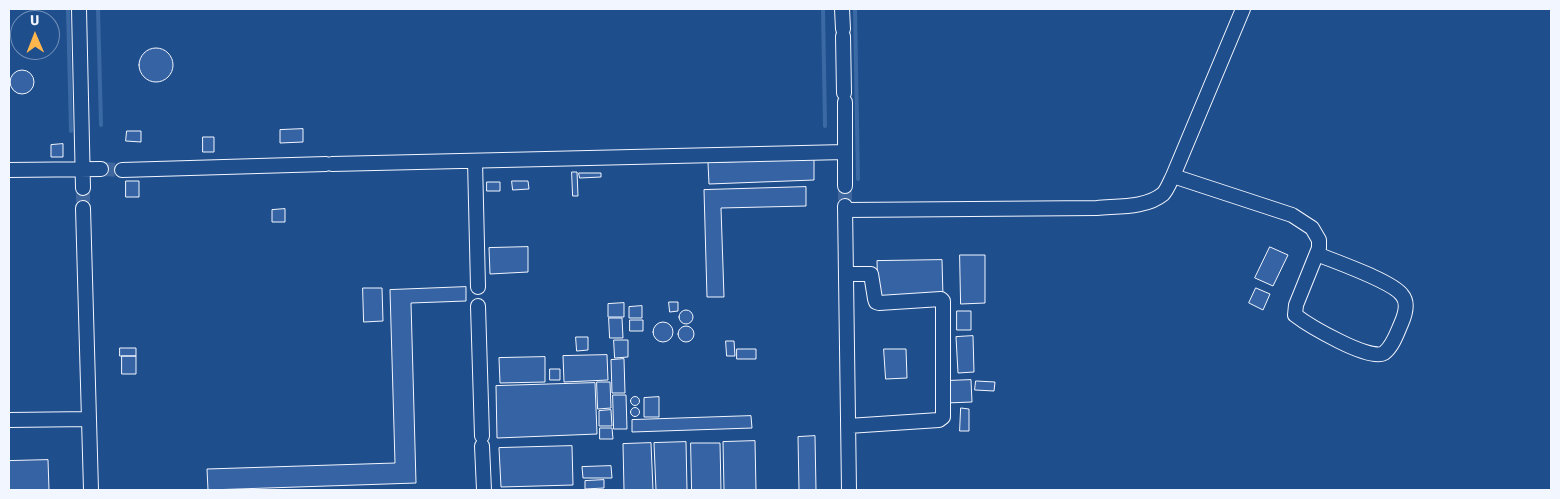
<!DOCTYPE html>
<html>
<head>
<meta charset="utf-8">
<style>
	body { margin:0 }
	#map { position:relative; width:1560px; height:499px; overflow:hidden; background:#1f4e8c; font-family:"Fira Sans",sans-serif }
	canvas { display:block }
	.frame { position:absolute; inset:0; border:10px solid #f2f6ff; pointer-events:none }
	.north { position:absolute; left:10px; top:10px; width:50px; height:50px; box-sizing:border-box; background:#1f4e8c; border:1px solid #7391ba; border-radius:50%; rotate:359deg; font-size:14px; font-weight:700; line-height:20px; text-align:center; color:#f2f6ff }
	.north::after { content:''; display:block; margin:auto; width:18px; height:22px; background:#ffb74d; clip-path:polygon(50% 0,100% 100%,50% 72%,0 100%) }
</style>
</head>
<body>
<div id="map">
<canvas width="1560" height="499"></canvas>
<div class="frame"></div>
<div class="north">U</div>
</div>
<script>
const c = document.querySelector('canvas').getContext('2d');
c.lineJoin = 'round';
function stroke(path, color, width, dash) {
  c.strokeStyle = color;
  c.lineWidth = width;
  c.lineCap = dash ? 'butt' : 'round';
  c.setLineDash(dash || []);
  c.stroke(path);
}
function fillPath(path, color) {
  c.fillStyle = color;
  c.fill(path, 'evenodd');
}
stroke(new Path2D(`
	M 68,9 L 71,131
	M 98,9 L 101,125
	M 823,9 L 825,126
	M 855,9 L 858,179`), '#3b69a3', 4);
const building = new Path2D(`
	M139 65a17 17 0 1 1 34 0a17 17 0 1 1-34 0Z
	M10 82a12 12 0 1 1 24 0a12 12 0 1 1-24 0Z
	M 303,129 L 303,142 L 280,143 L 280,130 Z
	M 127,131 L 141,131 L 141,142 L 126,141 Z
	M 203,137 L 214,137 L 214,152 L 203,152 Z
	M 63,144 L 63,157 L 51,157 L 51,145 Z
	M 814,159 L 814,180 L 709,184 L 708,163 Z
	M 572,172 L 577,172 L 578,196 L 573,196 Z
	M 579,173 L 601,173 L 601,177 L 580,178 Z
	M 126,181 L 139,181 L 139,197 L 126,197 Z
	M 512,181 L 528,181 L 529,189 L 513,190 Z
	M 487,182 L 500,182 L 500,191 L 487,191 Z
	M 806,187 L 806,206 L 721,208 L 724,297 L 707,297 L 704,190 Z
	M 285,209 L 285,222 L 272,222 L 272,210 Z
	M 528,247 L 528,272 L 490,274 L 489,248 Z
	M 1270,247 L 1288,255 L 1273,286 L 1255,278 Z
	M 960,255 L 985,255 L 985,303 L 961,304 Z
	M 942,260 L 943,297 L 878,298 L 877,261 Z
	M 466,287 L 466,301 L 411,303 L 416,483 L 208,490 L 207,469 L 395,463 L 390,290 Z
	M 363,288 L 382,288 L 383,321 L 364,322 Z
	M 1256,288 L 1270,294 L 1263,310 L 1249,303 Z
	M 669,302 L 678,302 L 678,311 L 670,312 Z
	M 624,303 L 624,317 L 608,317 L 608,304 Z
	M 642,306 L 642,318 L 629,318 L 629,307 Z
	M679 317a7 7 0 1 1 14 0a7 7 0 1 1-14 0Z
	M 957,311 L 971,311 L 971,330 L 957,330 Z
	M 609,318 L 622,318 L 623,338 L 610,338 Z
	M 630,320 L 643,320 L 643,331 L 630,331 Z
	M653 332a10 10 0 1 1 20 0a10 10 0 1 1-20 0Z
	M678 334a8 8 0 1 1 16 0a8 8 0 1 1-16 0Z
	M 973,336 L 974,372 L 958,373 L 956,337 Z
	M 576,337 L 588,337 L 588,350 L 577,351 Z
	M 614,340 L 628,340 L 628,357 L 615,358 Z
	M 726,341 L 734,341 L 735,356 L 727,356 Z
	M 120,348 L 136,348 L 136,356 L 120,356 Z
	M 737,349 L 756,349 L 756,359 L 737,359 Z
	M 884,349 L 906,349 L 907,378 L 886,379 Z
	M 607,355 L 608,380 L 564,382 L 563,356 Z
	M 122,356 L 136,356 L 136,374 L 122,374 Z
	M 545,357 L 545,382 L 500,383 L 499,358 Z
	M 624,359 L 625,393 L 612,393 L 611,360 Z
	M 550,369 L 560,369 L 560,380 L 550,380 Z
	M 971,380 L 972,402 L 946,403 L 946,381 Z
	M 976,381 L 995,382 L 994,391 L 975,390 Z
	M 597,382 L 610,382 L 611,408 L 598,409 Z
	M 595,383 L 597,434 L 497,438 L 496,386 Z
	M 613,395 L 626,395 L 627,429 L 614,429 Z
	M630.5 401a4.5 4.5 0 1 1 9 0a4.5 4.5 0 1 1-9 0Z
	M 659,397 L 659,417 L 644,417 L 644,398 Z
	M630.5 412a4.5 4.5 0 1 1 9 0a4.5 4.5 0 1 1-9 0Z
	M 961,408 L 969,409 L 969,431 L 960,431 Z
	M 611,410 L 612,426 L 599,426 L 599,411 Z
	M 751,416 L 752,428 L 632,432 L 632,420 Z
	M 600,428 L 612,428 L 613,439 L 600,439 Z
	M 815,436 L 816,490 L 799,490 L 798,437 Z
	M 755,441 L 756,490 L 724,490 L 723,442 Z
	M 686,442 L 687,490 L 656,490 L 654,443 Z
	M 651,443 L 653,490 L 624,490 L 623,444 Z
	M 691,443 L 720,443 L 721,490 L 692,490 Z
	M 572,446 L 573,485 L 501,487 L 499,448 Z
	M 48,460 L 49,490 L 9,490 L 9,461 Z
	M 611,466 L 612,478 L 583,478 L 582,467 Z
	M 604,480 L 604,488 L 585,489 L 585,481 Z`);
fillPath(building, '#3563a3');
stroke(building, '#f2f6ff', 1);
stroke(new Path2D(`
	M 101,169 L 122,170
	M 845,186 L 845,206
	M 83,188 L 83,208`), '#3f679d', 14, [14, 7]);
const minor = new Path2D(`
	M 79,9 L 83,188
	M 842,9 L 843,29
	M 843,36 L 844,93
	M 845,102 L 845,186
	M 475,161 L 478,287
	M 332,164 L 845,152
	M 9,170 L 101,169
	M 122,170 L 326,164
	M 1173,176 L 1292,215 L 1312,228 L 1319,240 L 1319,248 L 1296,305 L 1295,315 C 1308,325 1370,362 1384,353 C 1393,346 1397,333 1401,324 C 1405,315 1409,303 1402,295 C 1392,281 1336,262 1317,254
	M 845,206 L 849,490
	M 83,208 L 91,490
	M 846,210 L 1097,208 C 1118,206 1146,208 1163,194 C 1167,190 1170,182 1173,176 L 1243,9
	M 847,274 L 871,274 L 875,299 L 876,302 L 879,303 L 941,299 L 943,301 L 943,417 L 939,420 L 848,426
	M 478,306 L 482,436
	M 9,420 L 89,419
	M 482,446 L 484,490`);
stroke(minor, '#f2f6ff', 16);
stroke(minor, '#1f4e8c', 14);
</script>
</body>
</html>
